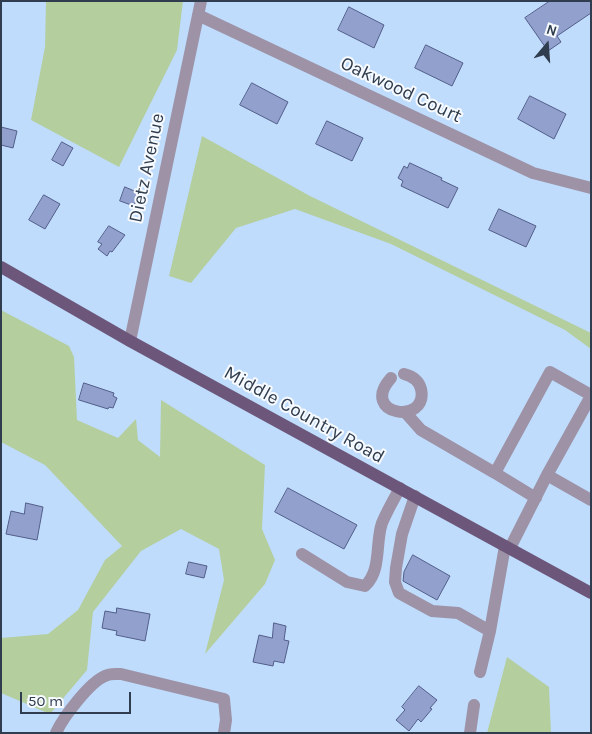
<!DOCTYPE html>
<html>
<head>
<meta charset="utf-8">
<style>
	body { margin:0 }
	#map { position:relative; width:592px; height:734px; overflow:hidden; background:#bfdcfd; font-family:Karla,sans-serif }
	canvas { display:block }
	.frame { position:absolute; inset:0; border:2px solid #2f3d4e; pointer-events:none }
	.north { position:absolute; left:522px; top:20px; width:50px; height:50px; -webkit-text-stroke:4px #f7fafe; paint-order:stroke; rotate:18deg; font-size:14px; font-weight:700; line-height:20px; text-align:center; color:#2f3d4e }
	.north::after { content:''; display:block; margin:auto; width:18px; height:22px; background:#2f3d4e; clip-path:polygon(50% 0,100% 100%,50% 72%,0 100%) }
	.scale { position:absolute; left:20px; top:692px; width:111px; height:22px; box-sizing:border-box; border:2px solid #2f3d4e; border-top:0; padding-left:6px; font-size:15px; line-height:18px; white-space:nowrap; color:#2f3d4e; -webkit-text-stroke:4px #f7fafe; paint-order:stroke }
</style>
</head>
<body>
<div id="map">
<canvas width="592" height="734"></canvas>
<div class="frame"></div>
<div class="north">N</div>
<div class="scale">50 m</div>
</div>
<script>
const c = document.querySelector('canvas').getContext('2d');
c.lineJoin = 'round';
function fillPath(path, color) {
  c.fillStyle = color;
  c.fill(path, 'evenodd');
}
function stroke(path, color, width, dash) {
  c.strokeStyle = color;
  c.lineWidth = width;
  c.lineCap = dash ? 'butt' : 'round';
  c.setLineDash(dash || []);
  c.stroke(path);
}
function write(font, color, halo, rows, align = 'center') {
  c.font = font + ' Karla,sans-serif';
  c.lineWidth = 4;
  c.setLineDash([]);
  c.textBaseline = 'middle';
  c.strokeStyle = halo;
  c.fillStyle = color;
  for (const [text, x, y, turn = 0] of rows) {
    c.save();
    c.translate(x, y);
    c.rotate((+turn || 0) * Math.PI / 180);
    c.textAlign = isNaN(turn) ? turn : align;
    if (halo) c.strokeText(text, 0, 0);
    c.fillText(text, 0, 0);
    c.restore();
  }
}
fillPath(new Path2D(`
	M 46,1 L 183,1 L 177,50 L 119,167 L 31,120 L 45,47 Z
	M 202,136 L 310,196 L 591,333 L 591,349 L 565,330 L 391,244 L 295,209 L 236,228 L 191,283 L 169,276 Z
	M 1,310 L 69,346 L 74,357 L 77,420 L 118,438 L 136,419 L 138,440 L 160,457 L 161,400 L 265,465 L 262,529 L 275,560 L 265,584 L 205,654 L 224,580 L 219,549 L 181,529 L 141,551 L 93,612 L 87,670 L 50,714 L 1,693 L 1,638 L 48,634 L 78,610 L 105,560 L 122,546 L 45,465 L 1,442 Z
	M 507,657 L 549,687 L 551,733 L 487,733 Z`), '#b4ce9e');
const building = new Path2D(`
	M 550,1 L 591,1 L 591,13 L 557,36 L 561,42 L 548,51 L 525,18 Z
	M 349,7 L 384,25 L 374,48 L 338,30 Z
	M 426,45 L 463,63 L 452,86 L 415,68 Z
	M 252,83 L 288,102 L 277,124 L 240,105 Z
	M 530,96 L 566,114 L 554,139 L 518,119 Z
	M 327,121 L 363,138 L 352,161 L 316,144 Z
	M 1,127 L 17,131 L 13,148 L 1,145 Z
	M 62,142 L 73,148 L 63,166 L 52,160 Z
	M 410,163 L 442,178 L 441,180 L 458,188 L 448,208 L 401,186 L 403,181 L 398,178 L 404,166 L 407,168 Z
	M 125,187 L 139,193 L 134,206 L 120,201 Z
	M 44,195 L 60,204 L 45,229 L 29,220 Z
	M 499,209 L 536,226 L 526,247 L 489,230 Z
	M 109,226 L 125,235 L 112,252 L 110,251 L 107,256 L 98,249 L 102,244 L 98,242 Z
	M 84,383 L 114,393 L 113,396 L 117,398 L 113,408 L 109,407 L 108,409 L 79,400 Z
	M 288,488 L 357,525 L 344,549 L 275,512 Z
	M 26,503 L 43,507 L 37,540 L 6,534 L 11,511 L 24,514 Z
	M 413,555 L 450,576 L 437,600 L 403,581 L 404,572 Z
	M 189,562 L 207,566 L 204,578 L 186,574 Z
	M 117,608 L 150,614 L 145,641 L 116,635 L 117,631 L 102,628 L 105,611 L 116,613 Z
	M 274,623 L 286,626 L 284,640 L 289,641 L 284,663 L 274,661 L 273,666 L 253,662 L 259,635 L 272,638 Z
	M 419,686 L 437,700 L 430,708 L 432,709 L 421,722 L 418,719 L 409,731 L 396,720 L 405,710 L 402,707 Z`);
fillPath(building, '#92a0ce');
stroke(building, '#525e88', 1);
stroke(new Path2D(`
	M 198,15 L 533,173 L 591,188
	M 130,341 L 201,1
	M 391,378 C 358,415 429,426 421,389 C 419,381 412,376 404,374
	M 405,412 L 421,430 L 495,473 L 550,372 L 591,395
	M 495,473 L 536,498
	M 547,475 L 591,500
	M 415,496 L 402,534 L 396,568 L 395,582 L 399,593 L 432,611 L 458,613 L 490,631
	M 510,548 L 547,475 L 591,396
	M 302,554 L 347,582 L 365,586 C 382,570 375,543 382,523 C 387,511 394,499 400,488
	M 480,672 L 490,631 L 505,546
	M 56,733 C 63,717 90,682 105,676 C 110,673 116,674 121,674 L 224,699 L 226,720 L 224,733
	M 470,733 L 474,705`), '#9d92a6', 12);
stroke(new Path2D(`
	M 1,267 L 130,341 L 591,593`), '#6c577a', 12);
write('19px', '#2f3d4e', '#f7fafe', [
	["Oakwood Court",401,90,25],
	["Dietz Avenue",147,168,-78],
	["Middle Country Road",304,415,29]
]);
</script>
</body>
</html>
